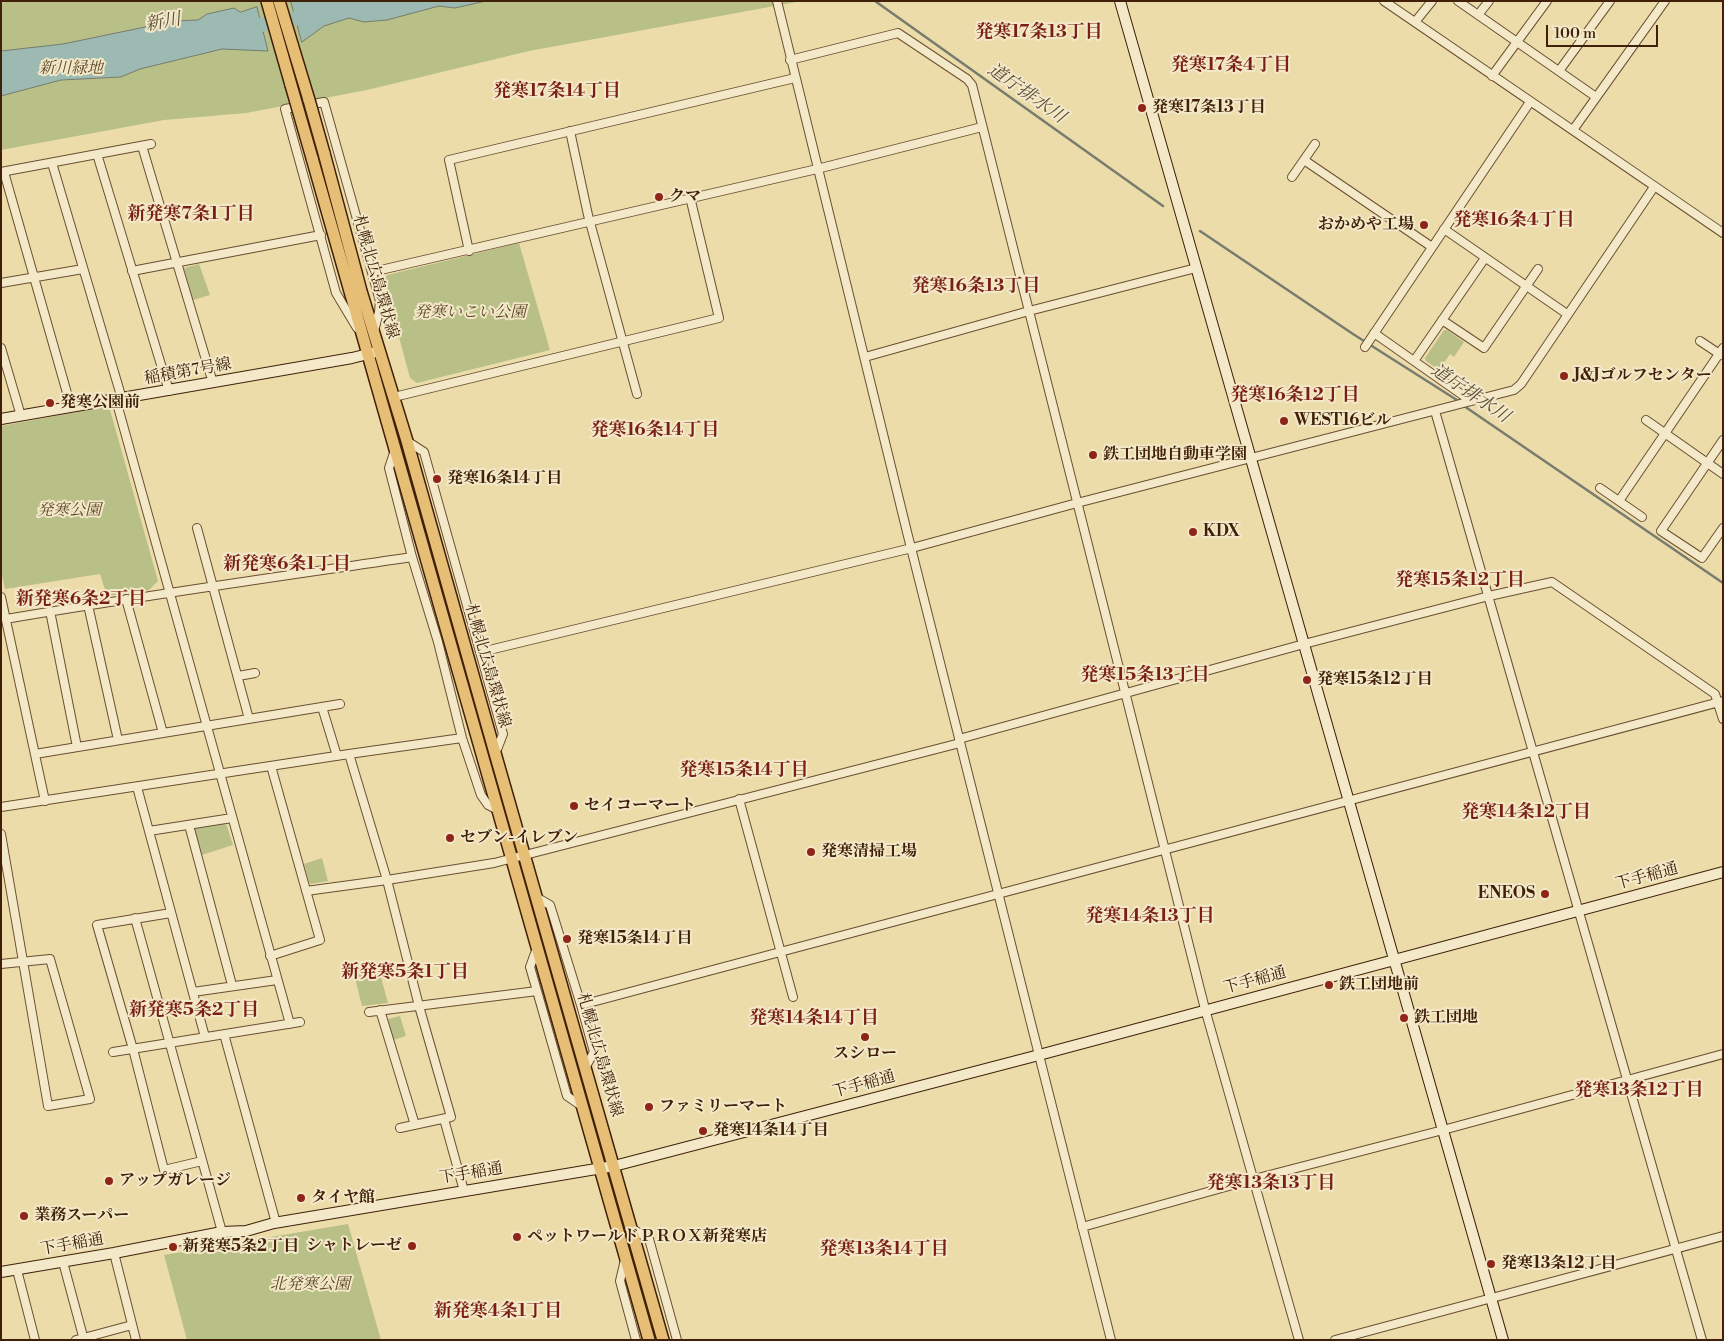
<!DOCTYPE html>
<html>
<head>
<meta charset="utf-8">
<style>
	body { margin:0 }
	#map { position:relative; width:1724px; height:1341px; overflow:hidden; background:#ecdcaa; font-family:"Libre Bodoni",serif }
	canvas { display:block }
	.frame { position:absolute; inset:0; border:2px solid #402009; pointer-events:none }
	.scale { position:absolute; left:1546px; top:25px; width:112px; height:22px; box-sizing:border-box; border:2px solid #402009; border-top:0; padding-left:6px; font-size:15px; line-height:18px; white-space:nowrap; color:#402009; -webkit-text-stroke:4px #f3e8c8; paint-order:stroke }
</style>
</head>
<body>
<div id="map">
<canvas width="1724" height="1341"></canvas>
<div class="frame"></div>
<div class="scale">100 m</div>
</div>
<script>
const c = document.querySelector('canvas').getContext('2d');
c.lineJoin = 'round';
function fillPath(path, color) {
  c.fillStyle = color;
  c.fill(path, 'evenodd');
}
function stroke(path, color, width, dash) {
  c.strokeStyle = color;
  c.lineWidth = width;
  c.lineCap = dash ? 'butt' : 'round';
  c.setLineDash(dash || []);
  c.stroke(path);
}
function write(font, color, halo, rows, align = 'center') {
  c.font = font + ' "Libre Bodoni","Noto Serif JP",serif';
  c.lineWidth = 4;
  c.setLineDash([]);
  c.textBaseline = 'middle';
  c.strokeStyle = halo;
  c.fillStyle = color;
  for (const [text, x, y, turn = 0] of rows) {
    c.save();
    c.translate(x, y);
    c.rotate((+turn || 0) * Math.PI / 180);
    c.textAlign = isNaN(turn) ? turn : align;
    if (halo) c.strokeText(text, 0, 0);
    c.fillText(text, 0, 0);
    c.restore();
  }
}
fillPath(new Path2D(`
	M 8,1 L 802,1 L 529,51 L 367,90 L 246,113 L 164,120 L 1,150 L 1,3 Z
	M 519,243 L 550,350 L 417,383 L 410,378 L 384,281 L 387,275 Z
	M 199,264 L 210,295 L 193,300 L 184,268 Z
	M 1444,330 L 1447,330 L 1464,342 L 1454,357 L 1450,354 L 1439,370 L 1426,361 L 1425,358 Z
	M 109,406 L 158,581 L 149,590 L 107,596 L 100,574 L 5,589 L 1,571 L 1,426 Z
	M 224,822 L 227,826 L 233,845 L 202,855 L 193,830 L 196,827 Z
	M 322,858 L 328,881 L 311,884 L 309,882 L 304,864 Z
	M 379,970 L 388,1003 L 362,1006 L 354,974 Z
	M 400,1016 L 406,1036 L 393,1040 L 388,1019 Z
	M 348,1224 L 381,1340 L 187,1340 L 164,1255 Z`), '#b9c087');
const water = new Path2D(`
	M 291,1 L 486,1 L 455,8 L 439,6 L 387,20 L 364,22 L 349,18 L 324,26 L 302,42 Z
	M 257,7 L 268,51 L 222,49 L 140,69 L 121,77 L 61,80 L 1,96 L 1,51 L 63,44 L 174,21 L 198,20 L 207,14 L 234,8 L 240,12 Z`);
fillPath(water, '#9cb9b2');
stroke(water, '#777c6e', 1);
stroke(new Path2D(`
	M 875,1 L 1163,206
	M 1200,231 L 1353,334 L 1460,402
	M 1464,406 L 1723,583`), '#777c6e', 2.5);
stroke(new Path2D(`
	M 244,28 L 314,15`), '#9cb9b2', 14);
const street = new Path2D(`
	M 777,1 L 908,536 L 1111,1340
	M 1384,1 L 1723,233
	M 1458,1 L 1596,97
	M 1478,15 L 1489,1
	M 1415,22 L 1432,1
	M 790,60 L 898,33 L 967,79 L 972,85 L 1205,1009 L 1299,1340
	M 1559,71 L 1610,1
	M 1492,76 L 1547,1
	M 1573,130 L 1665,1
	M 570,131 L 588,215 L 637,394
	M 142,146 L 213,383
	M 97,154 L 169,391
	M 1304,160 L 1432,247
	M 52,163 L 122,399
	M 1,172 L 151,144
	M 4,172 L 71,407
	M 1292,177 L 1315,144
	M 1444,229 L 1567,314
	M 469,251 L 449,160 L 795,78
	M 132,271 L 321,235
	M 372,272 L 817,169 L 982,127
	M 1,283 L 83,269
	M 1442,320 L 1484,348 L 1538,269
	M 357,328 L 336,293 L 285,109 L 324,102 L 380,301 L 379,312 L 374,331
	M 1374,333 L 1471,401
	M 1700,341 L 1721,355
	M 1365,347 L 1530,102
	M 1,348 L 21,416
	M 865,357 L 1029,311 L 1196,268
	M 1414,361 L 1485,258
	M 394,397 L 719,318 L 690,197
	M 116,400 L 290,1024
	M 1435,411 L 1702,1340
	M 1646,420 L 1723,474
	M 1723,440 L 1661,531 L 1702,558 L 1723,528
	M 407,441 L 424,452 L 503,734 L 498,747 L 495,753
	M 395,450 L 389,468 L 412,557 L 438,642 L 462,738 L 481,795 L 488,805 L 498,810
	M 1600,488 L 1642,517
	M 1619,501 L 1723,348
	M 197,528 L 249,719
	M 1,597 L 45,801
	M 126,599 L 163,733
	M 88,605 L 118,740
	M 50,611 L 77,747
	M 6,619 C 141,596 277,577 412,557
	M 481,652 L 912,548 L 1077,503 L 1514,390 L 1521,384 L 1654,187
	M 238,676 L 255,673
	M 322,707 L 337,756
	M 959,739 L 1304,644 L 1489,596 L 1552,582 L 1715,694 L 1723,719
	M 35,754 L 340,704
	M 349,754 L 387,880 L 419,1006 L 451,1117 L 400,1128
	M 137,787 L 205,1037
	M 739,799 L 793,997
	M 1,807 L 349,754 L 462,738
	M 189,825 L 232,985
	M 149,831 L 232,818
	M 1,834 L 48,1106 L 90,1099 L 50,959 L 1,964
	M 306,891 L 387,880 L 494,863 L 960,743
	M 536,897 L 550,905 L 581,1005 L 594,1052 L 585,1068
	M 171,913 L 97,925 L 133,1049 L 164,1170 L 202,1161
	M 135,918 L 222,1232
	M 537,948 L 530,967 L 537,991 L 567,1096 L 583,1107
	M 270,956 L 320,940 L 271,766
	M 193,992 L 277,980
	M 581,1005 L 1723,701
	M 380,1010 L 415,1125
	M 369,1012 L 537,991
	M 224,1034 L 276,1223
	M 113,1052 L 300,1022
	M 444,1119 L 464,1191
	M 1082,1227 L 1254,1179 L 1443,1130 L 1723,1054
	M 631,1228 L 649,1239 L 677,1340
	M 114,1253 L 136,1340
	M 625,1260 L 620,1281 L 636,1340
	M 63,1262 L 84,1340
	M 17,1270 L 35,1340
	M 76,1340 L 132,1325
	M 1335,1340 L 1723,1236`);
const secondary = new Path2D(`
	M 1120,1 L 1503,1340
	M 1,419 L 352,358 L 376,352
	M 1,1272 L 114,1253 L 222,1232 L 246,1231 L 274,1223 L 614,1166 L 1039,1055 L 1723,872`);
const primary = new Path2D(`
	M 267,1 L 291,85
	M 279,1 L 309,100
	M 324,153 L 361,291 L 407,441 L 495,753 L 663,1340
	M 312,158 L 649,1340`);
stroke(street, '#6b4f31', 10);
stroke(secondary, '#402009', 12);
stroke(primary, '#402009', 14);
stroke(street, '#f3e8c8', 8);
stroke(secondary, '#f3e8c8', 10);
stroke(primary, '#e6be75', 11);
const primaryBridge = new Path2D(`
	M 291,85 L 312,158
	M 309,100 L 324,153`);
stroke(primaryBridge, '#402009', 14, []);
stroke(primaryBridge, '#e6be75', 11);
for (const [x, y, r, color] of [
	[1142,108,5,"#8f2418"],
	[659,197,5,"#8f2418"],
	[1424,225,5,"#8f2418"],
	[1564,376,5,"#8f2418"],
	[50,403,5,"#8f2418"],
	[1284,421,5,"#8f2418"],
	[1093,455,5,"#8f2418"],
	[437,479,5,"#8f2418"],
	[1193,532,5,"#8f2418"],
	[1307,680,5,"#8f2418"],
	[574,806,5,"#8f2418"],
	[450,838,5,"#8f2418"],
	[811,852,5,"#8f2418"],
	[1545,894,5,"#8f2418"],
	[567,939,5,"#8f2418"],
	[1329,985,5,"#8f2418"],
	[1404,1018,5,"#8f2418"],
	[865,1037,5,"#8f2418"],
	[649,1107,5,"#8f2418"],
	[703,1131,5,"#8f2418"],
	[109,1181,5,"#8f2418"],
	[301,1198,5,"#8f2418"],
	[24,1216,5,"#8f2418"],
	[517,1237,5,"#8f2418"],
	[412,1246,5,"#8f2418"],
	[173,1247,5,"#8f2418"],
	[1491,1264,5,"#8f2418"]
]) {
  const dot = new Path2D();
  dot.arc(x, y, r, 0, 2 * Math.PI);
  c.fillStyle = color;
  c.fill(dot);
  stroke(dot, '#f3e8c8', 2);
}
write('italic 16px', '#5e4828', '#f3e8c8', [
	["新川緑地",71,69],
	["発寒いこい公園",470,313],
	["発寒公園",69,511],
	["北発寒公園",310,1285]
]);
write('bold 16px', '#402009', '#f3e8c8', [
	["発寒17条13丁目",1152,108],
	["クマ",669,197],
	["おかめや工場",1414,225,"right"],
	["J&Jゴルフセンター",1574,376],
	["発寒公園前",60,403],
	["WEST16ビル",1294,421],
	["鉄工団地自動車学園",1103,455],
	["発寒16条14丁目",447,479],
	["KDX",1203,532],
	["発寒15条12丁目",1317,680],
	["セイコーマート",584,806],
	["セブン-イレブン",460,838],
	["発寒清掃工場",821,852],
	["ENEOS",1535,894,"right"],
	["発寒15条14丁目",577,939],
	["鉄工団地前",1339,985],
	["鉄工団地",1414,1018],
	["スシロー",865,1054,"center"],
	["ファミリーマート",659,1107],
	["発寒14条14丁目",713,1131],
	["アップガレージ",119,1181],
	["タイヤ館",311,1198],
	["業務スーパー",34,1216],
	["ペットワールドＰＲＯＸ新発寒店",527,1237],
	["シャトレーゼ",402,1246,"right"],
	["新発寒5条2丁目",183,1247],
	["発寒13条12丁目",1501,1264]
], 'left');
write('16px', '#402009', '#f3e8c8', [
	["札幌北広島環状線",375,277,74],
	["稲積第7号線",188,372,-10],
	["札幌北広島環状線",487,666,74],
	["下手稲通",1647,877,-15],
	["下手稲通",1255,981,-15],
	["札幌北広島環状線",599,1055,74],
	["下手稲通",864,1085,-15],
	["下手稲通",471,1174,-9],
	["下手稲通",72,1245,-10]
]);
write('italic 18px', '#5c4e3c', '#f3e8c8', [
	["新川",163,23,-10],
	["道庁排水川",1026,94,35],
	["道庁排水川",1470,394,34]
]);
write('bold 18px', '#7a1f14', '#f3e8c8', [
	["発寒17条13丁目",1039,33],
	["発寒17条4丁目",1231,66],
	["発寒17条14丁目",557,92],
	["新発寒7条1丁目",191,215],
	["発寒16条4丁目",1514,221],
	["発寒16条13丁目",976,287],
	["発寒16条12丁目",1295,396],
	["発寒16条14丁目",655,431],
	["新発寒6条1丁目",287,565],
	["発寒15条12丁目",1460,581],
	["新発寒6条2丁目",81,600],
	["発寒15条13丁目",1145,676],
	["発寒15条14丁目",744,771],
	["発寒14条12丁目",1526,813],
	["発寒14条13丁目",1150,917],
	["新発寒5条1丁目",405,973],
	["新発寒5条2丁目",194,1011],
	["発寒14条14丁目",814,1019],
	["発寒13条12丁目",1639,1091],
	["発寒13条13丁目",1271,1184],
	["発寒13条14丁目",884,1250],
	["新発寒4条1丁目",498,1312]
]);
</script>
</body>
</html>
